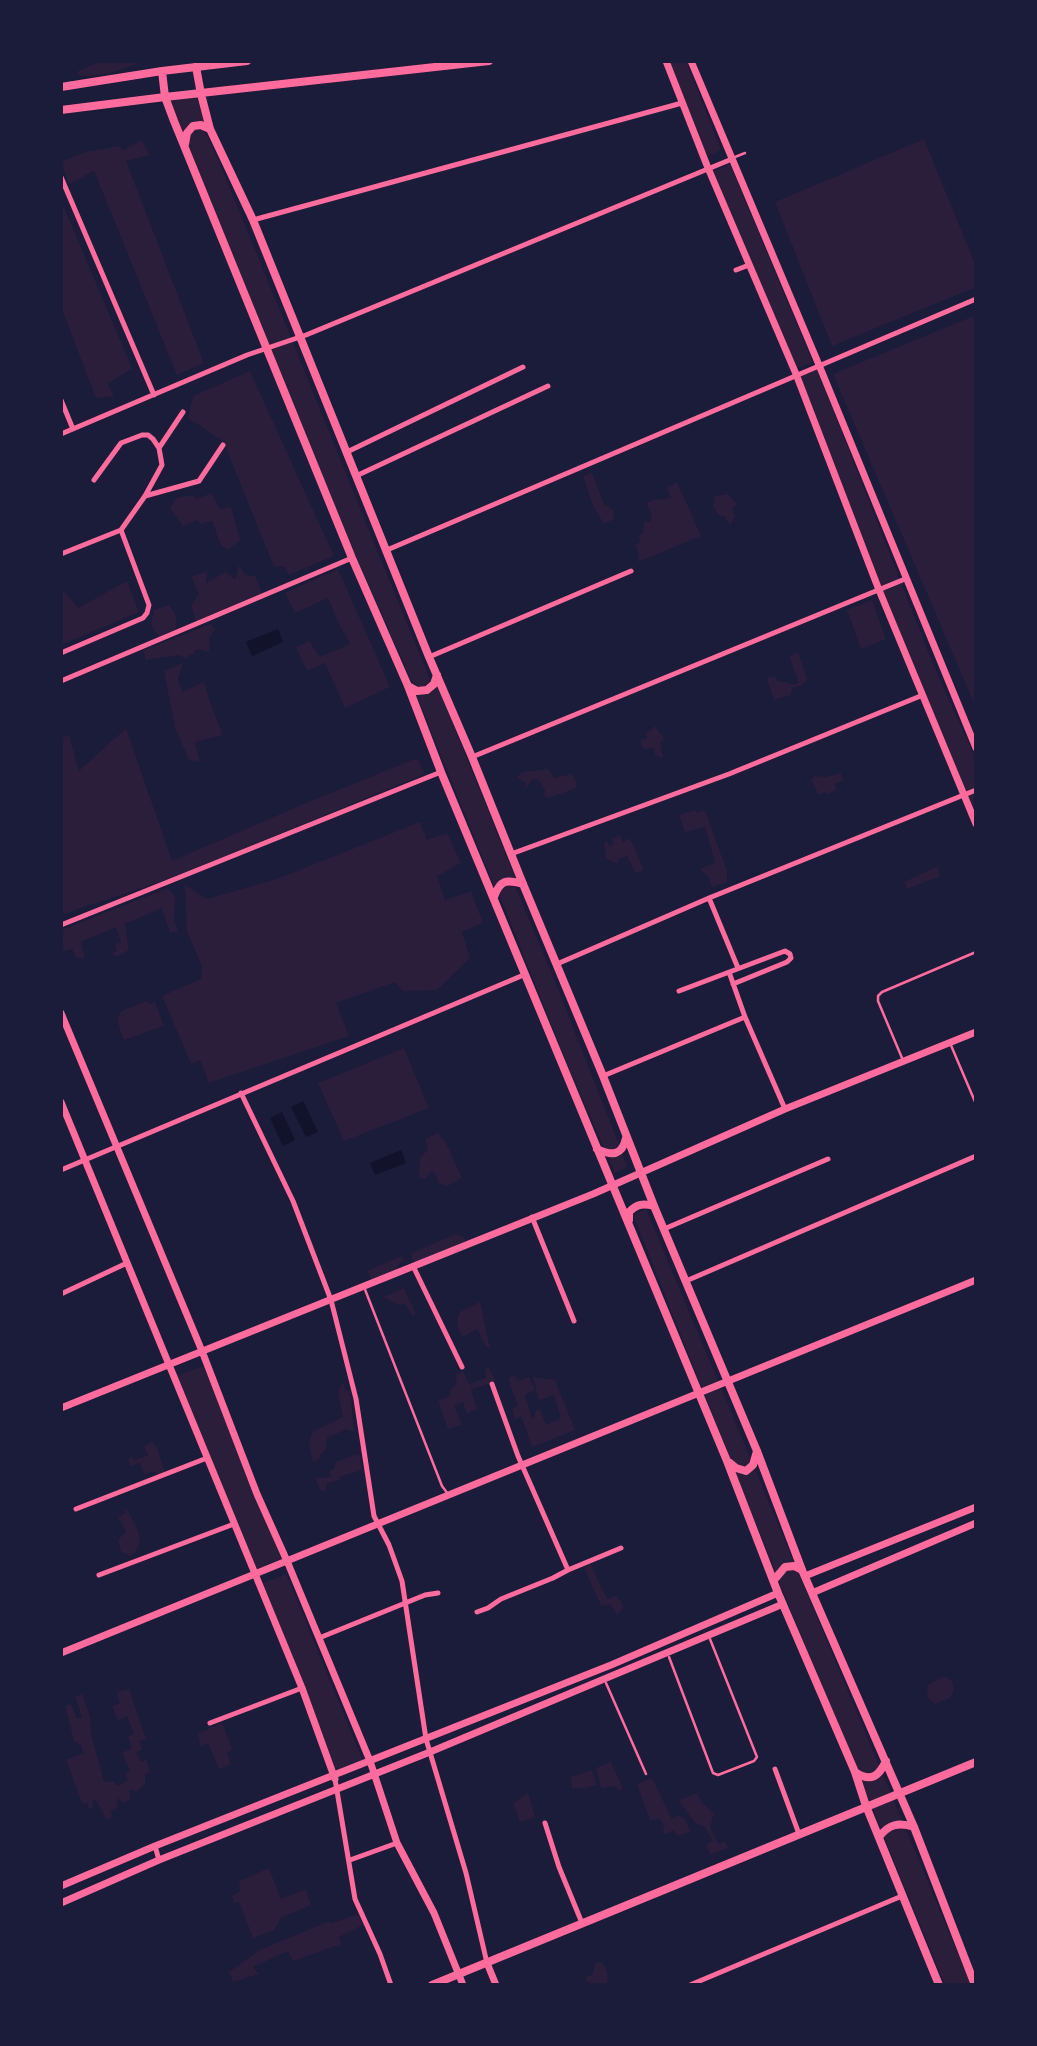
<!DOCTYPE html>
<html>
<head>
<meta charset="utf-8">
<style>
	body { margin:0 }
	#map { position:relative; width:1037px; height:2046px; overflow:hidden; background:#1b1b3a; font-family:Barlow,sans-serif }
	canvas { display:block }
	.frame { position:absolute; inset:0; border:63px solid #1b1b3a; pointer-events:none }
</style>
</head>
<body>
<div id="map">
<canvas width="1037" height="2046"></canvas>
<div class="frame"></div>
</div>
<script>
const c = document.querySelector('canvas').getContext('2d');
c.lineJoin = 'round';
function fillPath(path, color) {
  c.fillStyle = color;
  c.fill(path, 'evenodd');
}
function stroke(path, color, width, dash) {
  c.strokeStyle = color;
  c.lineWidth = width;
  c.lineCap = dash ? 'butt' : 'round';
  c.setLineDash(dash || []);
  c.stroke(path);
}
fillPath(new Path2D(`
	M 102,61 L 143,61 C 123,70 98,79 77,75 L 78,71 Z
	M 669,61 L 686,61 L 721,150 L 708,156 L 704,148 Z
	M 199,97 L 207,125 L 199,123 L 183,138 L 168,99 Z
	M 197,128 L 203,129 L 213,148 C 287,325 357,503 430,679 L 428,684 L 420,687 L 412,682 L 346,533 L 188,146 L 190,134 Z
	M 924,139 L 976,266 L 976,287 L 832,346 L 775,202 Z
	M 141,140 L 150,155 L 126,161 L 204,363 L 177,375 L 94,171 L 69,184 L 61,162 L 85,152 L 120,146 L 122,151 Z
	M 730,164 L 813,363 L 797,368 L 713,171 Z
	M 61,200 L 132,368 L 108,384 L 114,396 L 96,398 L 61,307 Z
	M 976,315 L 976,708 L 833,374 Z
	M 817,369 L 931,659 L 976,760 L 976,818 L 884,594 L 800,376 Z
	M 250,371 L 334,556 L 289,575 L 284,566 L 274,567 L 223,441 L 188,418 L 193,396 Z
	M 592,473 L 604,504 L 613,509 L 614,519 L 604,524 L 593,506 L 583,476 Z
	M 677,482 L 701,536 L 638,562 L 639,554 L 635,545 L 641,542 L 638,535 L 643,533 L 644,521 L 650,522 L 652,515 L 646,503 L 654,500 L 671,498 L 667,488 Z
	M 211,493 L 220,509 L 231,507 L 240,540 L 228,550 L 221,546 L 212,521 L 200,524 L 197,520 L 183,526 L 170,508 L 176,498 L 192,495 L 197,499 Z
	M 728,494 L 738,505 L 732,508 L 735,516 L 730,525 L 725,517 L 718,515 L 713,506 L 715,496 Z
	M 239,565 L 245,575 L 255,576 L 262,593 L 196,621 L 191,605 L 199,594 L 191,577 L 207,571 L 206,583 L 226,572 L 235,580 Z
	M 338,569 L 390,687 L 345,708 L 325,663 L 307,671 L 296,647 L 309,641 L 320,657 L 350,644 L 340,626 L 328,598 L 295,613 L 285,593 Z
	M 127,581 L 139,612 L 61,645 L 61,592 L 64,591 L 78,608 Z
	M 872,600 L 886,639 L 861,649 L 847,610 Z
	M 169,605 L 176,616 L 176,629 L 159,637 L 151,625 L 154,610 Z
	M 211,624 L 215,630 L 210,636 L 209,652 L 197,649 L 193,654 L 184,658 L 179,655 L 145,660 L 144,650 Z
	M 798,652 L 807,679 L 804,684 L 792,688 L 791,695 L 774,700 L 768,682 L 768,678 L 775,676 L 778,682 L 786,682 L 792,685 L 799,683 L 789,656 Z
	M 183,663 L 178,679 L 182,692 L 204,682 L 210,702 L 223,735 L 195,742 L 200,762 L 189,760 L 175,728 L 164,671 Z
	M 437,684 L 515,878 L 499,881 L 494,886 L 416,694 L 432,692 Z
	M 655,726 L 660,734 L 663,735 L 664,740 L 660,742 L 663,758 L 655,755 L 655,750 L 652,748 L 644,749 L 641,744 L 641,740 L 647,738 L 646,734 Z
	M 126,728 L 172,861 L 306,803 L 417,758 L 425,774 L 174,877 L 61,915 L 61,738 L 69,735 L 79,771 Z
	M 548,769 L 555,778 L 571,774 L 578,784 L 574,789 L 548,798 L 544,796 L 545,790 L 539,780 L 533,779 L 524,791 L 526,783 L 517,777 L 523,772 Z
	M 841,773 L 843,781 L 835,783 L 836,790 L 828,794 L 826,792 L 819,795 L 811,780 L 815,776 L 826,777 Z
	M 695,810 L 697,813 L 705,810 L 727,871 L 727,882 L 712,887 L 708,876 L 699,869 L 715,863 L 705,827 L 685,832 L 679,815 Z
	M 420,822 L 427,840 L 447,833 L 461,863 L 437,876 L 445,900 L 471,891 L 483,923 L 462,932 L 470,958 L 437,990 L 403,991 L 395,982 L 336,1003 L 349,1036 L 209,1083 L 200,1060 L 191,1064 L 162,996 L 201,979 L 202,966 L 187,932 L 185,885 L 207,899 L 277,879 Z
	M 620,835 L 623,842 L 630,838 L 644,870 L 636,873 L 627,856 L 619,859 L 617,864 L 606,858 L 604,842 L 607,841 L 609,846 L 614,845 L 612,838 Z
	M 938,866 L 940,876 L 907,889 L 904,882 Z
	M 509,885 L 515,886 L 556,984 L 618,1142 L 627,1167 L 615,1173 L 568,1066 L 500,896 L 502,887 Z
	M 168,888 L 175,897 L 174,919 L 178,932 L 170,933 L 162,908 L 125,924 L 129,950 L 115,957 L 112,953 L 117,951 L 115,944 L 121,942 L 116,927 L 81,942 L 85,957 L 77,959 L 72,949 L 61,952 L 61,930 Z
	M 147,1001 L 150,1004 L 155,1002 L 164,1026 L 124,1040 C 111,1008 120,1012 147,1001 Z
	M 404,1048 L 429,1108 L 344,1141 L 318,1083 Z
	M 438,1133 L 446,1143 L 462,1178 L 448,1186 L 438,1183 L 436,1175 L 432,1171 L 425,1179 L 419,1178 L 420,1158 L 428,1150 L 425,1139 Z
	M 646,1209 L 971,1985 L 945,1985 L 789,1606 L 633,1215 Z
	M 455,1234 L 464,1237 L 466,1242 L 417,1263 L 412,1260 L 412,1253 Z
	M 401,1256 L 404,1260 L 398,1265 L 397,1270 L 372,1280 L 367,1271 Z
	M 404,1288 L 416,1314 L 413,1316 L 405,1304 L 399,1305 L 383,1297 Z
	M 480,1302 L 490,1348 L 486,1347 L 477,1329 L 463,1337 C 457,1328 455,1322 460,1312 Z
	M 204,1366 L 283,1558 L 256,1569 L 176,1376 Z
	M 485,1368 L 489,1368 L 496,1382 L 471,1389 L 477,1409 L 467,1414 L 463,1402 L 454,1406 L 462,1425 L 448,1429 L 438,1401 L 451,1395 L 449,1390 L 457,1384 L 455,1375 L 463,1371 L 469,1384 L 486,1378 Z
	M 515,1375 L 518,1381 L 529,1377 L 535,1390 L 525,1395 L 532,1418 L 535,1417 L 535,1411 L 540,1409 L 546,1425 L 561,1418 L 554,1395 L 539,1400 L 533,1377 L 555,1380 L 575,1430 L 532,1447 L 521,1416 L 515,1420 L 512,1409 L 518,1406 L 508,1378 Z
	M 342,1384 L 344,1384 L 345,1391 L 350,1391 L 354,1431 L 350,1431 L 347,1429 L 327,1438 L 325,1450 L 320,1455 L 321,1458 L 313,1462 L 309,1444 L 312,1432 L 343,1417 L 338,1392 Z
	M 152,1442 L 157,1447 L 165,1473 L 159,1475 L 154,1471 L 144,1475 L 140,1463 L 131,1466 L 128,1460 L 132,1457 L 134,1461 L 148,1455 L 144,1446 Z
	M 359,1454 L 362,1470 L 339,1477 L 340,1480 L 327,1483 L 325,1492 L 319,1489 L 316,1480 L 318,1478 L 331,1477 L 329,1472 L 335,1468 L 335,1462 Z
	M 127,1509 C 135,1527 149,1542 131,1556 L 121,1552 L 118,1540 L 126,1532 L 118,1517 L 124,1514 Z
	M 590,1563 L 607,1599 L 617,1596 L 622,1603 L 623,1609 L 617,1615 L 610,1604 L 601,1606 L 584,1568 Z
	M 286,1574 L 363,1761 L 337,1773 L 263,1583 Z
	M 944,1676 L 952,1681 L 954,1690 L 950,1698 L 935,1704 L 927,1697 L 928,1685 Z
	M 129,1689 L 146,1739 L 140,1741 L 142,1750 L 136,1752 L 141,1762 L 146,1759 L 150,1772 L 145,1774 L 145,1784 L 136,1792 L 129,1789 L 131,1799 L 123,1803 L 118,1798 L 117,1807 L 111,1811 L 112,1817 L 107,1820 L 96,1801 L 93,1799 L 93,1807 L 89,1809 L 87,1803 L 82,1803 L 66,1760 L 83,1753 L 81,1745 L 74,1741 L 65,1706 L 71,1704 L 77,1719 L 82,1717 L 75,1697 L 82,1694 L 90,1716 L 91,1733 L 104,1782 L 114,1781 L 117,1786 L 128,1780 L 125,1773 L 130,1771 L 122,1753 L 132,1748 L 128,1737 L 134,1734 L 127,1716 L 118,1720 L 112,1706 L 120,1703 L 116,1692 Z
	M 219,1724 L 223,1725 L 232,1749 L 227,1753 L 231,1764 L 219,1769 L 208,1743 L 200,1746 L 198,1734 Z
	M 611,1762 L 623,1788 L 619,1791 L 615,1786 L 601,1788 L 596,1768 Z
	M 591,1770 L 597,1785 L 585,1788 L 572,1788 L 571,1777 Z
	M 652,1778 L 672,1819 L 679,1815 L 686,1820 L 690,1832 L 678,1836 L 673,1830 L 666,1834 L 663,1833 L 664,1828 L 660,1819 L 650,1821 L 637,1784 Z
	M 528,1793 L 535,1817 L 520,1822 L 513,1803 Z
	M 697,1793 L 701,1802 L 714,1814 L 710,1827 L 718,1844 L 725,1841 L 728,1848 L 710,1855 L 706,1845 L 713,1841 L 704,1826 L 696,1824 L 681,1804 L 679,1800 Z
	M 269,1868 L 281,1899 L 306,1889 L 311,1905 L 281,1918 L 274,1930 L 253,1938 L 239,1902 L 234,1903 L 232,1896 L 240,1891 L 239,1881 Z
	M 358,1914 L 363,1925 L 339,1937 L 341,1944 L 293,1961 L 288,1951 L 253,1967 L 259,1974 L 233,1982 L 229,1972 L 258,1951 L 329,1921 L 332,1923 Z
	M 602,1962 L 607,1971 L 608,1985 L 590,1985 L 589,1981 L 586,1982 L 586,1977 L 593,1974 L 595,1963 Z`), '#2a1e3b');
fillPath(new Path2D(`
	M 278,629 L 283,642 L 252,656 L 246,642 Z
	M 303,1101 L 318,1132 L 306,1137 L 291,1107 Z
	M 282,1112 L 295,1140 L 283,1146 L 270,1118 Z
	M 401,1150 L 406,1163 L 375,1175 L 370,1163 Z`), '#12122b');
stroke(new Path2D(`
	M 735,157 L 745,153
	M 950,1043 L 976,1104
	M 902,1058 L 878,1001 L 878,996 L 882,992 L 976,952
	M 364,1287 L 442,1486 L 448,1494
	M 669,1657 L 713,1773 L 718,1775 L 754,1761 L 757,1757 L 710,1639
	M 606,1683 L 646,1774`), '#ff6b9d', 2.5);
stroke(new Path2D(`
	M 61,177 L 154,395
	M 253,220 L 682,103
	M 736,270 L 749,265
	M 61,400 L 73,429
	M 61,434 L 247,355 L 306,335 L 732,159
	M 159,448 L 183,412
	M 347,452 L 523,367
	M 356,476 L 548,386
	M 94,480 L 121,443 L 142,435 L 148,435 L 153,439 L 159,448 L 162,465 L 145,496
	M 121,530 L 145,496 L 199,481 L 223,445
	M 387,550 L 976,299
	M 61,554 L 121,530 L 149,605 L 147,613 L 143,618 L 61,653
	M 429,657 L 631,571
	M 61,681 L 352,558
	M 472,757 L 905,579
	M 511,854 L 729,774 L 923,695
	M 709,898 L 738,968
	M 61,925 L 441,772
	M 557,964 L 709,898 L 976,790
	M 729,972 L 745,1017 L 785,1109
	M 679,991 L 785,951 L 790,954 L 791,958 L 787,962 L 733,984
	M 603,1076 L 745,1017
	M 241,1093 L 293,1201 L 331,1300 L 356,1399 L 374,1516 L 389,1545 L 402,1581 L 426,1739 L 466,1873 L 487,1963
	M 61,1170 L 526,974
	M 532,1217 L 574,1321
	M 664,1229 L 828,1159
	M 413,1266 L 462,1367
	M 686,1281 L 976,1156
	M 61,1294 L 127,1263
	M 492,1384 L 518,1456 L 568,1570
	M 76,1509 L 207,1458
	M 99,1575 L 234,1524
	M 477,1612 L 488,1608 L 501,1599 L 553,1578 L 568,1570 L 621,1548
	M 319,1638 L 425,1595 L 438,1593
	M 210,1723 L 302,1688
	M 775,1769 L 799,1834
	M 335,1779 L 355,1899 L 380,1954 L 391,1985
	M 545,1823 L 559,1867 L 582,1923
	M 155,1846 L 159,1860
	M 350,1860 L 397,1843
	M 690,1985 L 902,1896`), '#ff6b9d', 5);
stroke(new Path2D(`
	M 666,61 L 708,168 L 796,374 L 879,590 L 976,824
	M 691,61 L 819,365 L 976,748
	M 61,1013 L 202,1351 L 257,1494 L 287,1561 L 370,1761 L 397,1843 L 434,1913 L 463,1985
	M 61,1102 L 302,1688 L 335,1779
	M 61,1408 L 593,1194 L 785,1109 L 976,1032
	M 805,1576 L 976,1507
	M 812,1593 L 976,1523
	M 61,1653 L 976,1280
	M 61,1886 L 155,1846 L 611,1665 L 778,1593
	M 61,1903 L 159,1860 L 430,1752 L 783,1604
	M 487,1963 L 496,1985`), '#ff6b9d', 7);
stroke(new Path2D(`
	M 199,61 L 196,67 L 201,94 L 210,129 L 253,220 L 429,657 L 472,757 L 523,884 L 603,1076 L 654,1206 L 757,1451 L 802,1570 L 914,1827 L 975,1985
	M 162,71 L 165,97 L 174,121 L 352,558 L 408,686 L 441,772 L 727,1461 L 778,1593 L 855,1772 L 866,1806 L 939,1985
	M 61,87 L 162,71 L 247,61
	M 61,110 L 165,97 L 489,61
	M 185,144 L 187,133 L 193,126 L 201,125 L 210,129
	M 408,686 L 417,691 L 427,690 L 434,684 L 437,675
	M 494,897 C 500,880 506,879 523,884
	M 597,1149 C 612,1156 622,1156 626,1138
	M 629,1220 L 629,1212 C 637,1204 643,1203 654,1206
	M 730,1463 L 736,1468 L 746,1471 L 753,1465 L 757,1451
	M 774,1580 L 785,1567 L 794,1566 L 802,1570
	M 855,1772 C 871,1783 879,1776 886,1761
	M 879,1837 C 889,1824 899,1822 914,1827
	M 432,1985 L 976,1762`), '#ff6b9d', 8);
</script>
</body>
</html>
